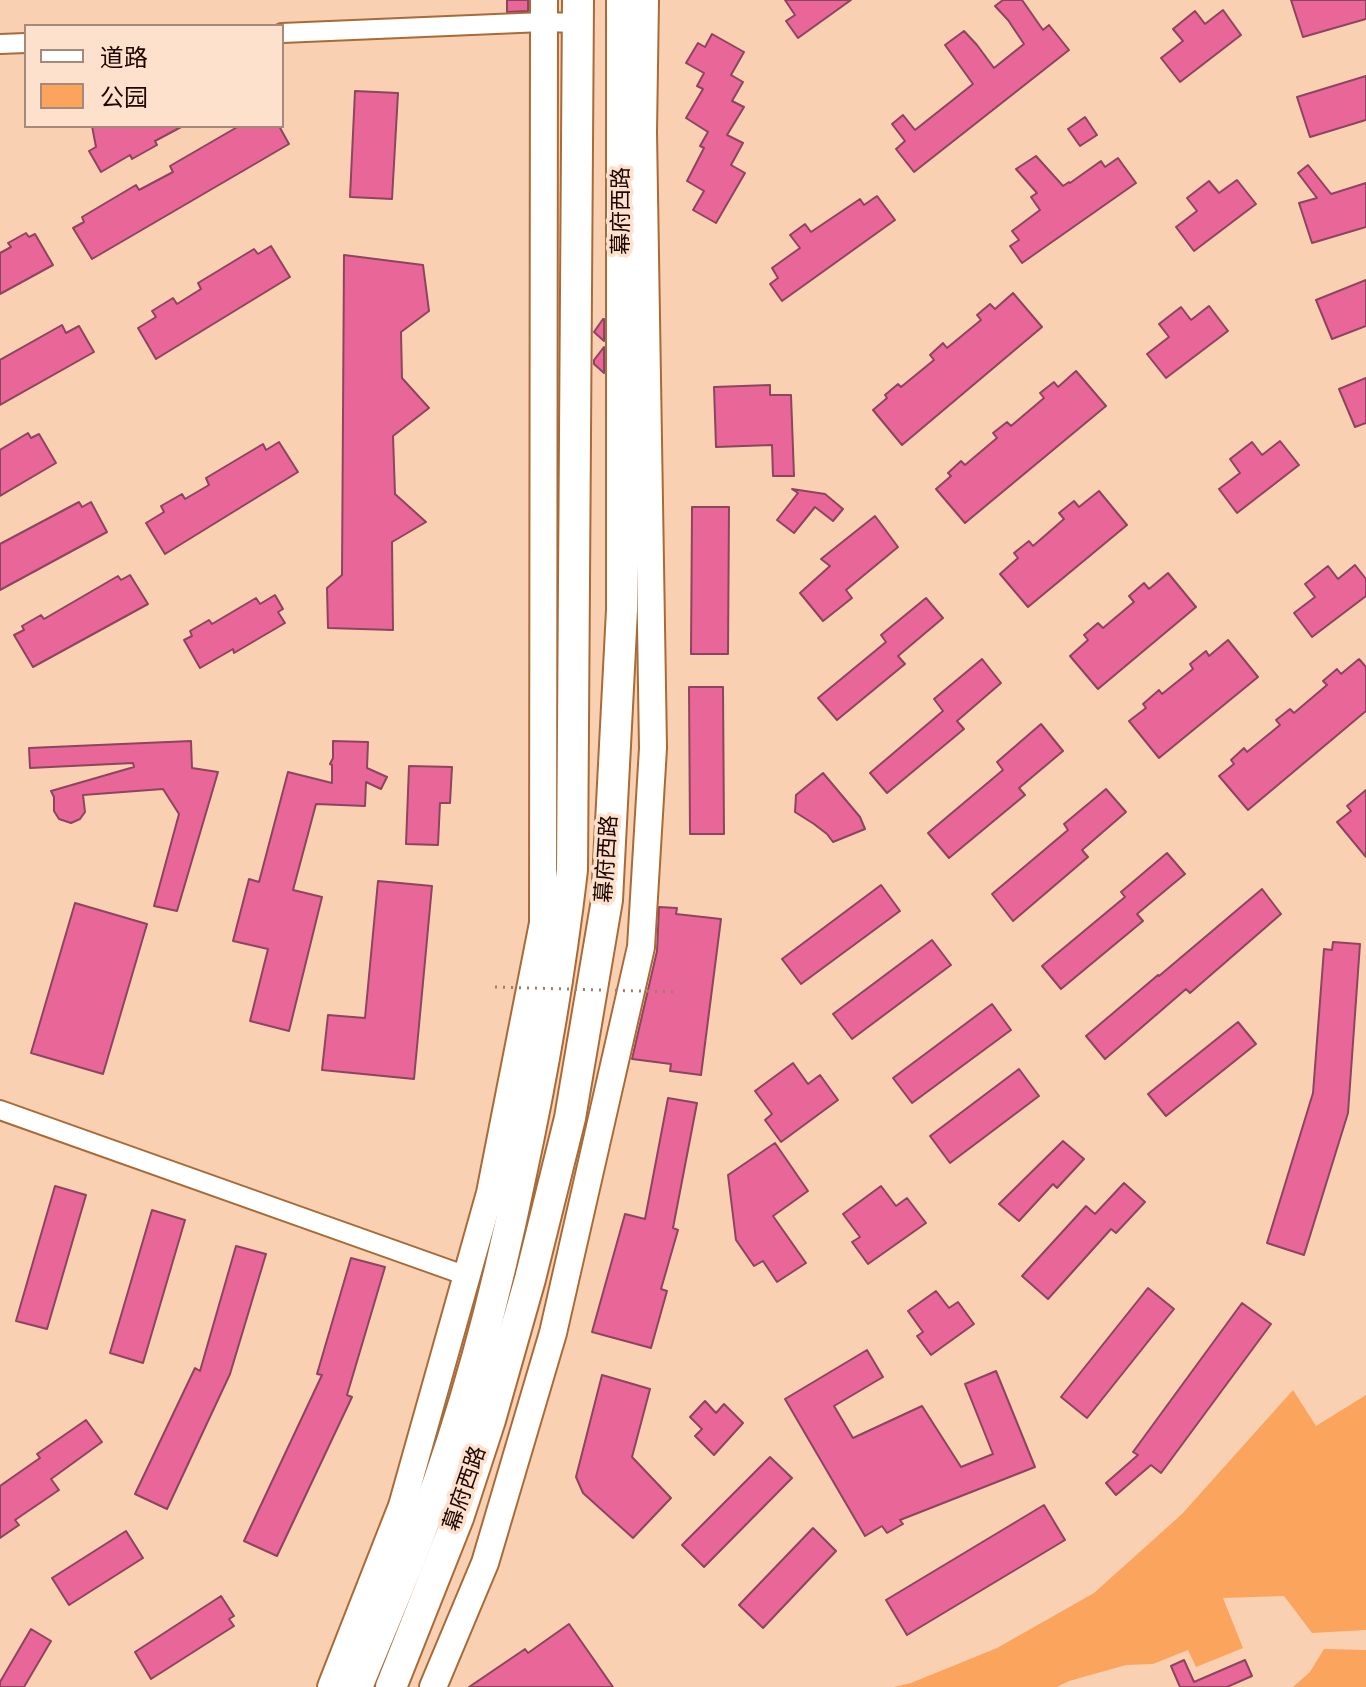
<!DOCTYPE html>
<html>
<head>
<meta charset="utf-8">
<style>
	body { margin:0 }
	#map { position:relative; width:1366px; height:1687px; overflow:hidden; background:#f9d1b2; font-family:Poppins,"Noto Sans SC",sans-serif }
	canvas { display:block }
	.legend { position:absolute; left:24px; top:24px; width:260px; height:104px; box-sizing:border-box; background:#fde1cc; border:2px solid #a48a7a; margin:0; padding:10px 14px; list-style:none; font-size:24px; color:#1e0700 }
	.legend li { display:flex; align-items:center; gap:16px; height:40px }
	.legend b { width:40px; border:2px solid #a48a7a }
</style>
</head>
<body>
<div id="map">
<canvas width="1366" height="1687"></canvas>
<ul class="legend">
<li><b style="height:10px;background:#fff"></b>道路</li>
<li><b style="height:22px;background:#faa45d"></b>公园</li>
</ul>
</div>
<script>
const c = document.querySelector('canvas').getContext('2d');
c.lineJoin = 'round';
function fillPath(path, color) {
  c.fillStyle = color;
  c.fill(path, 'evenodd');
}
function stroke(path, color, width, dash) {
  c.strokeStyle = color;
  c.lineWidth = width;
  c.lineCap = dash ? 'butt' : 'round';
  c.setLineDash(dash || []);
  c.stroke(path);
}
function write(font, color, halo, rows, align = 'center') {
  c.font = font + ' Poppins,"Noto Sans SC",sans-serif';
  c.lineWidth = 7;
  c.setLineDash([]);
  c.textBaseline = 'middle';
  c.strokeStyle = halo;
  c.fillStyle = color;
  for (const [text, x, y, turn = 0] of rows) {
    c.save();
    c.translate(x, y);
    c.rotate((+turn || 0) * Math.PI / 180);
    c.textAlign = isNaN(turn) ? turn : align;
    if (halo) c.strokeText(text, 0, 0);
    c.fillText(text, 0, 0);
    c.restore();
  }
}
fillPath(new Path2D(`
	M 1293,1390 L 1316,1426 L 1366,1395 L 1366,1630 L 1312,1633 L 1284,1596 L 1223,1598 L 1243,1648 L 1196,1667 L 1188,1650 L 1153,1664 L 1126,1665 L 1069,1681 L 1057,1687 L 894,1687 L 911,1683 L 997,1648 L 1094,1593 L 1182,1514 Z
	M 1324,1649 L 1366,1650 L 1366,1687 L 1293,1687 L 1310,1672 Z`), '#faa45d');
const building = new Path2D(`
	M 507,0 L 528,0 L 528,11 L 507,12 Z
	M 785,0 L 851,0 L 798,38 L 786,21 L 795,15 Z
	M 1003,0 L 1022,0 L 1043,30 L 1049,25 L 1069,50 L 914,172 L 896,149 L 905,141 L 892,124 L 903,115 L 915,130 L 973,84 L 945,45 L 964,31 L 977,45 L 994,68 L 1024,44 L 1008,20 L 995,6 Z
	M 1291,0 L 1366,0 L 1366,19 L 1303,37 Z
	M 1223,10 L 1241,35 L 1180,82 L 1161,58 L 1183,41 L 1173,29 L 1195,11 L 1205,24 Z
	M 712,34 L 744,52 L 731,75 L 743,82 L 732,101 L 744,107 L 727,135 L 743,143 L 731,165 L 745,173 L 716,223 L 693,210 L 704,191 L 687,181 L 704,148 L 700,146 L 708,132 L 686,118 L 703,89 L 697,86 L 704,73 L 686,63 L 698,43 L 705,47 Z
	M 1366,76 L 1366,120 L 1310,137 L 1297,97 Z
	M 355,91 L 398,93 L 392,199 L 350,197 Z
	M 1085,117 L 1097,135 L 1080,146 L 1068,129 Z
	M 92,126 L 183,126 L 155,141 L 157,145 L 132,159 L 130,155 L 101,172 L 89,151 L 96,147 Z
	M 239,126 L 279,126 L 289,144 L 92,259 L 73,228 L 84,222 L 82,217 L 136,185 L 139,190 L 173,172 L 170,166 Z
	M 1036,156 L 1063,186 L 1069,182 L 1070,183 L 1101,161 L 1105,167 L 1118,158 L 1136,183 L 1022,263 L 1010,246 L 1019,240 L 1012,231 L 1040,210 L 1031,197 L 1037,193 L 1016,169 Z
	M 1308,165 L 1331,194 L 1366,183 L 1366,227 L 1312,243 L 1299,203 L 1317,198 L 1298,173 Z
	M 1237,180 L 1256,204 L 1194,251 L 1176,227 L 1197,211 L 1187,198 L 1209,181 L 1219,193 Z
	M 877,196 L 895,220 L 782,301 L 770,284 L 778,278 L 772,268 L 800,248 L 790,235 L 805,224 L 811,232 L 860,199 L 864,205 Z
	M 26,233 L 29,237 L 35,234 L 53,265 L 0,294 L 0,253 L 11,247 L 8,243 Z
	M 271,246 L 290,277 L 156,359 L 138,328 L 156,317 L 152,311 L 173,298 L 177,304 L 201,289 L 198,283 L 254,249 L 258,254 Z
	M 344,255 L 423,265 L 429,311 L 401,332 L 402,378 L 429,408 L 393,436 L 395,494 L 426,522 L 392,542 L 393,630 L 328,628 L 327,588 L 342,575 Z
	M 1366,280 L 1366,326 L 1332,339 L 1316,300 Z
	M 1013,293 L 1042,327 L 902,445 L 873,410 L 887,398 L 885,395 L 898,384 L 901,387 L 934,360 L 930,355 L 943,343 L 947,348 L 981,320 L 977,315 L 990,304 L 995,309 Z
	M 1209,306 L 1228,331 L 1166,378 L 1147,354 L 1169,337 L 1159,324 L 1181,307 L 1191,320 Z
	M 603,319 L 604,319 L 604,341 L 594,332 Z
	M 62,325 L 66,333 L 79,326 L 94,352 L 0,405 L 0,360 Z
	M 604,347 L 604,373 L 594,364 L 594,360 Z
	M 1076,371 L 1106,406 L 965,523 L 936,489 L 951,476 L 948,473 L 961,461 L 965,465 L 997,438 L 993,433 L 1007,422 L 1011,426 L 1044,398 L 1040,393 L 1054,382 L 1058,387 Z
	M 1366,378 L 1366,423 L 1355,427 L 1339,389 Z
	M 770,385 L 770,395 L 791,395 L 794,476 L 773,476 L 772,445 L 716,447 L 714,387 Z
	M 28,433 L 31,438 L 39,434 L 56,463 L 0,496 L 0,450 Z
	M 1280,441 L 1299,465 L 1237,513 L 1219,489 L 1240,473 L 1230,459 L 1252,442 L 1262,455 Z
	M 279,442 L 298,472 L 165,554 L 146,523 L 164,512 L 161,506 L 182,494 L 185,499 L 209,485 L 206,478 L 263,444 L 266,450 Z
	M 792,489 L 825,494 L 843,509 L 833,521 L 815,507 L 794,533 L 777,520 L 798,493 Z
	M 1099,491 L 1127,525 L 1028,607 L 1000,574 L 1018,558 L 1014,553 L 1029,541 L 1033,546 L 1064,519 L 1059,513 L 1074,501 L 1079,507 Z
	M 79,502 L 82,507 L 91,502 L 107,532 L 0,590 L 0,544 Z
	M 692,507 L 729,507 L 728,654 L 691,654 Z
	M 875,516 L 898,547 L 846,590 L 852,598 L 823,621 L 800,593 L 830,566 L 821,559 Z
	M 1355,565 L 1366,579 L 1366,596 L 1312,637 L 1294,613 L 1315,597 L 1305,584 L 1328,566 L 1338,579 Z
	M 1168,573 L 1196,607 L 1098,689 L 1070,656 L 1088,640 L 1084,635 L 1098,623 L 1103,628 L 1134,602 L 1129,596 L 1144,583 L 1149,589 Z
	M 130,575 L 148,604 L 33,667 L 14,635 L 24,630 L 22,626 L 41,615 L 44,619 L 118,576 L 121,580 Z
	M 275,595 L 283,609 L 278,612 L 285,623 L 234,653 L 233,649 L 200,668 L 184,640 L 192,636 L 190,631 L 209,620 L 212,624 L 256,598 L 260,604 Z
	M 926,598 L 943,618 L 898,656 L 905,664 L 837,720 L 818,698 L 886,642 L 881,635 Z
	M 1228,640 L 1258,677 L 1159,758 L 1129,721 L 1146,708 L 1143,704 L 1159,690 L 1162,694 L 1193,669 L 1190,664 L 1206,651 L 1209,656 Z
	M 982,659 L 1001,683 L 957,721 L 964,729 L 887,793 L 870,773 L 943,711 L 934,699 Z
	M 1359,659 L 1366,667 L 1366,711 L 1248,810 L 1219,776 L 1234,764 L 1231,760 L 1244,748 L 1247,752 L 1280,725 L 1276,720 L 1290,709 L 1294,713 L 1327,685 L 1323,681 L 1337,669 L 1341,674 Z
	M 689,687 L 723,687 L 724,834 L 690,834 Z
	M 1041,724 L 1063,751 L 1019,788 L 1025,795 L 949,858 L 928,833 L 1003,770 L 997,762 Z
	M 191,741 L 192,768 L 218,772 L 177,911 L 154,906 L 179,814 L 163,789 L 83,795 L 85,812 L 80,819 L 71,823 L 59,819 L 54,811 L 54,797 L 51,791 L 134,767 L 133,763 L 30,768 L 29,748 Z
	M 333,741 L 368,742 L 367,768 L 387,777 L 381,789 L 366,782 L 365,806 L 316,804 L 293,890 L 322,897 L 289,1031 L 250,1021 L 268,949 L 233,941 L 249,879 L 259,882 L 288,772 L 332,783 L 332,765 L 330,764 L 333,758 Z
	M 409,766 L 452,767 L 450,803 L 440,803 L 438,845 L 406,844 Z
	M 823,773 L 860,817 L 865,829 L 833,842 L 827,834 L 814,824 L 795,812 L 796,795 Z
	M 1106,789 L 1126,812 L 1082,850 L 1088,857 L 1013,921 L 992,894 L 1068,830 L 1064,824 Z
	M 1366,790 L 1366,857 L 1337,822 L 1351,811 L 1347,806 Z
	M 1167,853 L 1185,874 L 1137,914 L 1143,921 L 1061,989 L 1042,966 L 1125,897 L 1121,892 Z
	M 378,881 L 432,886 L 414,1079 L 322,1070 L 328,1015 L 365,1018 Z
	M 881,885 L 900,911 L 801,984 L 782,959 Z
	M 1262,889 L 1281,914 L 1190,993 L 1186,989 L 1105,1059 L 1086,1036 L 1158,975 L 1159,976 Z
	M 75,903 L 147,924 L 103,1074 L 31,1053 Z
	M 659,907 L 677,908 L 676,914 L 721,919 L 701,1075 L 670,1071 L 671,1064 L 632,1059 L 657,951 Z
	M 932,940 L 951,965 L 852,1039 L 833,1014 Z
	M 1333,942 L 1360,944 L 1348,1113 L 1304,1255 L 1267,1243 L 1313,1093 L 1324,949 L 1332,950 Z
	M 992,1004 L 1011,1030 L 912,1103 L 893,1078 Z
	M 1238,1022 L 1256,1044 L 1166,1116 L 1148,1094 Z
	M 793,1063 L 808,1084 L 820,1075 L 838,1100 L 781,1142 L 765,1120 L 772,1114 L 755,1091 Z
	M 1019,1069 L 1039,1096 L 950,1163 L 930,1136 Z
	M 668,1098 L 697,1103 L 673,1228 L 678,1230 L 661,1289 L 667,1291 L 651,1348 L 592,1332 L 625,1214 L 645,1219 Z
	M 1063,1141 L 1084,1159 L 1057,1188 L 1053,1184 L 1019,1221 L 999,1204 Z
	M 775,1143 L 808,1191 L 773,1216 L 806,1263 L 777,1282 L 763,1261 L 754,1266 L 736,1240 L 728,1175 Z
	M 1124,1183 L 1145,1202 L 1116,1233 L 1111,1229 L 1048,1299 L 1022,1276 L 1086,1206 L 1095,1214 Z
	M 55,1186 L 86,1195 L 47,1329 L 16,1321 Z
	M 881,1186 L 896,1206 L 907,1198 L 926,1223 L 868,1264 L 852,1242 L 860,1237 L 843,1214 Z
	M 152,1210 L 185,1220 L 143,1363 L 110,1353 Z
	M 236,1246 L 266,1254 L 230,1374 L 167,1509 L 135,1494 L 195,1368 L 200,1371 Z
	M 351,1258 L 385,1267 L 347,1395 L 352,1397 L 277,1556 L 244,1541 L 322,1375 L 317,1374 Z
	M 1148,1288 L 1174,1309 L 1087,1418 L 1061,1397 Z
	M 936,1291 L 949,1308 L 958,1302 L 974,1324 L 931,1355 L 917,1336 L 923,1332 L 908,1311 Z
	M 1242,1303 L 1271,1324 L 1161,1473 L 1151,1465 L 1116,1495 L 1106,1483 L 1138,1455 L 1133,1452 Z
	M 867,1350 L 883,1377 L 834,1406 L 853,1438 L 922,1406 L 961,1467 L 993,1454 L 965,1384 L 996,1371 L 1035,1467 L 900,1520 L 903,1524 L 887,1533 L 882,1526 L 865,1536 L 785,1399 Z
	M 602,1375 L 650,1389 L 632,1457 L 671,1498 L 633,1538 L 583,1493 L 576,1477 Z
	M 705,1401 L 716,1413 L 724,1404 L 743,1423 L 714,1455 L 695,1436 L 702,1429 L 690,1417 Z
	M 86,1420 L 102,1442 L 51,1479 L 59,1490 L 15,1520 L 19,1525 L 0,1538 L 0,1486 L 40,1458 L 37,1454 Z
	M 770,1457 L 792,1478 L 704,1567 L 682,1545 Z
	M 1044,1505 L 1065,1540 L 907,1635 L 886,1600 Z
	M 813,1528 L 836,1551 L 763,1628 L 739,1605 Z
	M 126,1531 L 143,1558 L 69,1605 L 52,1578 Z
	M 221,1596 L 234,1616 L 229,1619 L 234,1626 L 151,1679 L 135,1652 Z
	M 569,1624 L 613,1687 L 469,1687 L 525,1649 L 528,1653 Z
	M 31,1629 L 51,1641 L 24,1687 L 0,1687 L 0,1682 Z
	M 1184,1660 L 1194,1682 L 1245,1660 L 1252,1676 L 1227,1687 L 1180,1687 L 1171,1666 Z`);
fillPath(building, '#e96798');
stroke(building, '#8d445e', 2);
const minor = new Path2D(`
	M 282,33 L 543,22 L 578,23
	M 0,44 L 26,43
	M 0,1110 L 467,1276`);
const secondary = new Path2D(`
	M 331,1687 L 402,1506 L 490,1193 L 543,923 L 544,0
	M 433,1687 L 485,1563 L 553,1333 L 641,947 L 653,748 L 643,132 L 645,0`);
const trunk = new Path2D(`
	M 357,1687 C 380,1631 404,1575 425,1519 C 467,1407 497,1291 521,1174 C 543,1072 560,973 572,870 L 578,0
	M 391,1687 L 458,1518 L 490,1420 L 530,1279 L 570,1118 L 607,900 L 622,610 L 622,0`);
stroke(minor, '#a86b38', 22);
stroke(secondary, '#a86b38', 30);
stroke(trunk, '#a86b38', 34);
stroke(minor, '#fff', 18);
stroke(secondary, '#fff', 26);
stroke(trunk, '#fff', 30);
stroke(new Path2D(`
	M 495,987 L 673,992`), '#9f7e69', 3, [2, 6]);
write('22px', '#1e0700', '#fde1cc', [
	["幕府西路",622,211,-90],
	["幕府西路",608,859,-86],
	["幕府西路",466,1489,-71]
]);
</script>
</body>
</html>
